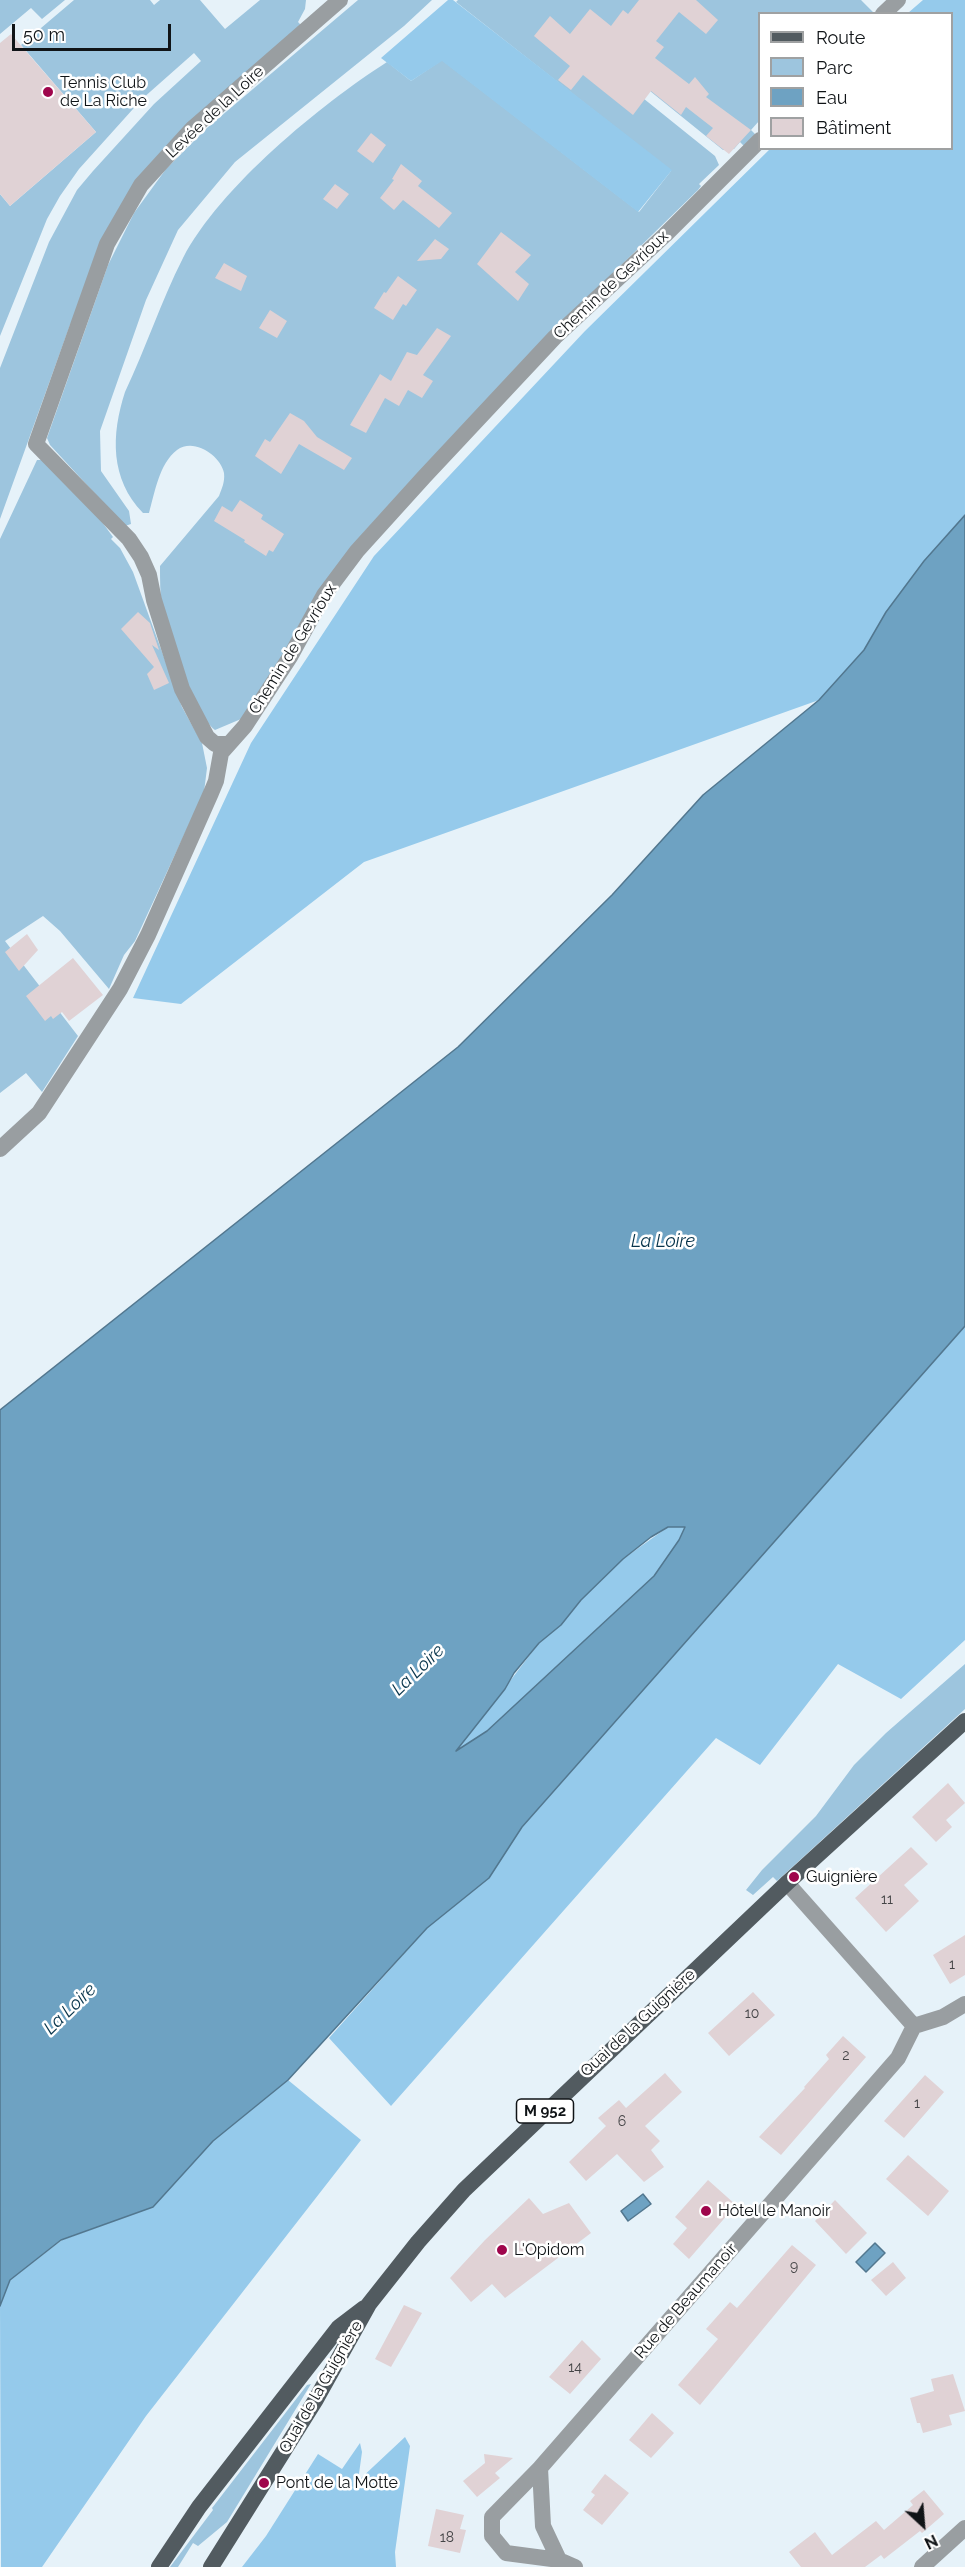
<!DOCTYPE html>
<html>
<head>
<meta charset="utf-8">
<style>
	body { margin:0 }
	#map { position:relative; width:965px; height:2567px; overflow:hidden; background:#e6f2f9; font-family:Raleway,sans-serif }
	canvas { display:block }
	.legend { position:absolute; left:758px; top:12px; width:195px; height:138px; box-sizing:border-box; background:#fff; border:2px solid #9fa1a2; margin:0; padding:8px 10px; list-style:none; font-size:18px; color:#101417 }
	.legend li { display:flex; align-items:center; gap:12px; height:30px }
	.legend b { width:30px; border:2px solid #9fa1a2 }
	.north { position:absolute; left:893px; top:2495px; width:60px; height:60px; -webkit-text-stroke:4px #fff; paint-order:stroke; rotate:154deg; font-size:16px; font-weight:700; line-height:24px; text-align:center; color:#101417 }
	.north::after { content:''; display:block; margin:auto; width:21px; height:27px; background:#101417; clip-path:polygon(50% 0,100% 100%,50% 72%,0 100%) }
	.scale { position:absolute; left:12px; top:24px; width:159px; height:27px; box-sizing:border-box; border:3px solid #101417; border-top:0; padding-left:8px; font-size:18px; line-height:21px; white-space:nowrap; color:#101417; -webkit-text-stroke:4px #fff; paint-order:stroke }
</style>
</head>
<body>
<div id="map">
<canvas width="965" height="2567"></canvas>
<ul class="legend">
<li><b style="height:8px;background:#525b60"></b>Route</li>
<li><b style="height:16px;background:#9dc5de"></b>Parc</li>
<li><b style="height:16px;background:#6ea2c2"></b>Eau</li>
<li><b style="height:16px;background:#e0d2d5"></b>Bâtiment</li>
</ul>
<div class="north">N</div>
<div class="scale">50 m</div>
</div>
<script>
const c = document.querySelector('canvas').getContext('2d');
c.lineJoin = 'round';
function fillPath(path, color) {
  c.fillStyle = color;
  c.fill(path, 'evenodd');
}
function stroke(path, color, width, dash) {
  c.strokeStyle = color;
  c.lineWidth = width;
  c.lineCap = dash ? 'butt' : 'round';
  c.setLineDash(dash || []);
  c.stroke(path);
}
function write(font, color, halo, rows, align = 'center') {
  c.font = font + ' Raleway,sans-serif';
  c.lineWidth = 5;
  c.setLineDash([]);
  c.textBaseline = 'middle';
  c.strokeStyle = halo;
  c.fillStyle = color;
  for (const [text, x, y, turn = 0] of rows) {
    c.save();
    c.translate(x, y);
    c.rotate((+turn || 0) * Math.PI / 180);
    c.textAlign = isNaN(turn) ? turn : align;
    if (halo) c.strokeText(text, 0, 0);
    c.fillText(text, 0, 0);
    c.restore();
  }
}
fillPath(new Path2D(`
	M 0,0 L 65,0 L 42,19 L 31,8 L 0,34 Z
	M 74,0 L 150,0 L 154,5 L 160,0 L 200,0 L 225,29 L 260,0 L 306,0 L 305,9 L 298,22 L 301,25 L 173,140 L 70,325 L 0,519 L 0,368 L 49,242 L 77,190 L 93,171 L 154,104 L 201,61 L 194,53 L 142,99 L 79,169 L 60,196 L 47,219 L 0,336 L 0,194 L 10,206 L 96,132 L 21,45 Z
	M 358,0 L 432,0 L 404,26 L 235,162 L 178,230 L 146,300 L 100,431 L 101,471 L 129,511 L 131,524 L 125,526 L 50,445 L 47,438 L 108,265 L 134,213 L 166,169 L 207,128 Z
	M 458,0 L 861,0 L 874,13 L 760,14 L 759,121 L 751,130 L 755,134 L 745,147 L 740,142 L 734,149 L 723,150 L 629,74 L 623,82 L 715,156 L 719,165 L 699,184 L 701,186 L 698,190 L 606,280 L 364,532 L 241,719 L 215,730 C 193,712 168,637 162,608 C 160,594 160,580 160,566 L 219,496 C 222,488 225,482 224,473 C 221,456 194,437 177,450 C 159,464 155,492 149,513 L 143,513 C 110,479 111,435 125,392 C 146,348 161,301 183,258 C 220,187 320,105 387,62 L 411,81 L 442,60 L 639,212 L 671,171 L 456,2 Z
	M 37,460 L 42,460 L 94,511 L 113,537 L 111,539 L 120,548 L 133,572 L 182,707 L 202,743 L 207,768 L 204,792 L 135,941 L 124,955 L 109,989 L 60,931 L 43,916 L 5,941 L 78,1036 L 42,1092 L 26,1073 L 0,1093 L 0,539 Z
	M 965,1664 L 965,1709 L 777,1881 L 773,1877 L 753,1895 L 746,1890 L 762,1870 L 816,1816 L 854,1765 L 886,1733 Z
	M 311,2384 L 227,2522 L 198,2546 L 193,2543 L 178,2567 L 170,2567 L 213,2510 L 212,2508 L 307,2385 Z`), '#9dc5de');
fillPath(new Path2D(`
	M 448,0 L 453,0 L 672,170 L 638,212 L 442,61 L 411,81 L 381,58 Z
	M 923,0 L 965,0 L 965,515 L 924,561 L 886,612 L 864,650 L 819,700 L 364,862 L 181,1004 L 133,998 L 251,743 L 374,556 L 585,331 L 770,149 L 952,148 L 952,14 L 908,13 Z
	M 965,1326 L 965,1640 L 901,1699 L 838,1664 L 760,1765 L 716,1738 L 391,2106 L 329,2038 L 427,1928 L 489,1878 L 522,1827 Z
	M 668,1527 L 685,1527 L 679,1540 L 654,1576 L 487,1731 L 455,1753 L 539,1643 L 561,1625 L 581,1600 L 623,1559 Z
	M 288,2080 L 361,2140 L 146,2416 L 42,2567 L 1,2567 L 0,2306 L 10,2280 L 62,2240 L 153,2207 L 213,2141 Z
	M 405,2437 L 410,2446 L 395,2552 L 396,2567 L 242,2567 L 266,2536 L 318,2454 L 342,2469 L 360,2443 L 362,2452 L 358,2481 Z`), '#95caeb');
const water = new Path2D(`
	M 965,515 L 965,1326 L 522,1827 L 489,1878 L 427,1928 L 288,2080 L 213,2141 L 153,2207 L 61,2240 L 10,2280 L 0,2306 L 0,1410 L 458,1047 L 612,895 L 703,795 L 819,700 L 864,650 L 886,612 L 924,561 ZM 668,1527 L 685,1527 L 679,1540 L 654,1576 L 487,1731 L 456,1751 L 505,1689 L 514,1673 L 539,1643 L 561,1625 L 581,1600 L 623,1559 L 651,1537 Z
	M 643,2194 L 651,2204 L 628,2221 L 621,2211 Z
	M 875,2243 L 885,2253 L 866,2272 L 856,2262 Z`);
fillPath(water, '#6ea2c2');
stroke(water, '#52778f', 1.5);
fillPath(new Path2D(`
	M 639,0 L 696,0 L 718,20 L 706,34 L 679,12 L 656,41 L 664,47 L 655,58 L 689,84 L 695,77 L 709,94 L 706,97 L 751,130 L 729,154 L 706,136 L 713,128 L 686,107 L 681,115 L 651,91 L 633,115 L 583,75 L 571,90 L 558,80 L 570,66 L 534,36 L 550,16 L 570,34 L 590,9 L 611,26 L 623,10 L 628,14 Z
	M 11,34 L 96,132 L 10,206 L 0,194 L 0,43 Z
	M 371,133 L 386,145 L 373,163 L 357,151 Z
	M 401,164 L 422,181 L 418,186 L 452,213 L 439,228 L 403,200 L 394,210 L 380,198 L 394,180 L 392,179 Z
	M 335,184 L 349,194 L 337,209 L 323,199 Z
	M 501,232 L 531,255 L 515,272 L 529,284 L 518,301 L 477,264 Z
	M 435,239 L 449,249 L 441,259 L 417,261 Z
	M 224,263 L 247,276 L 241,291 L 215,278 Z
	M 398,276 L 417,290 L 406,306 L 403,304 L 393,320 L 374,308 L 384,292 L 386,293 Z
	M 270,310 L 287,321 L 277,338 L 259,328 Z
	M 437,328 L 451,336 L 423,375 L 433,381 L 422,398 L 408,390 L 399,406 L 385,398 L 366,433 L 350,425 L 380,374 L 391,381 L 407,352 L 417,355 Z
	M 290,413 L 304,421 L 317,437 L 352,458 L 344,470 L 299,444 L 281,474 L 255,456 L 265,439 L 270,442 Z
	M 240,500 L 263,515 L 261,519 L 284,534 L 273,552 L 269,550 L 266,556 L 244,542 L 245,540 L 214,521 L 222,506 L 232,512 Z
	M 138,612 L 150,623 L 159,650 L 152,645 L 169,683 L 154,690 L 147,674 L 154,667 L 121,629 Z
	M 27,934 L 38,950 L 19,971 L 5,952 Z
	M 73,958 L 103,995 L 69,1021 L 62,1012 L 53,1019 L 51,1016 L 45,1021 L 26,996 Z
	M 948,1783 L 965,1803 L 946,1820 L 952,1827 L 936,1842 L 912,1817 Z
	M 911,1847 L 928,1864 L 904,1885 L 919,1901 L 886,1932 L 855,1898 Z
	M 965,1935 L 965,1975 L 950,1984 L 933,1955 Z
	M 753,1992 L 775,2015 L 729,2056 L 708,2033 Z
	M 843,2036 L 866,2057 L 781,2155 L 759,2137 L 805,2088 L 804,2087 L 829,2059 L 826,2055 Z
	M 665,2073 L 682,2092 L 645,2126 L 660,2141 L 651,2150 L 664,2167 L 644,2182 L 617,2154 L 586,2181 L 569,2162 L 606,2126 L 598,2118 L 619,2100 L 626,2108 Z
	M 925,2075 L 944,2092 L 904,2138 L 884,2121 Z
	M 908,2155 L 949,2191 L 928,2216 L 886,2179 Z
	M 708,2180 L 736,2205 L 689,2259 L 673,2244 L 687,2228 L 675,2217 Z
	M 529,2198 L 543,2214 L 569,2203 L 591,2233 L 505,2298 L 492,2284 L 471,2302 L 450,2278 L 485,2240 Z
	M 835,2200 L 867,2233 L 846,2254 L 815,2221 Z
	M 792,2245 L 816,2265 L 700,2405 L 678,2385 L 718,2339 L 706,2329 L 730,2302 L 737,2308 Z
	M 893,2262 L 906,2278 L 886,2296 L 871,2280 Z
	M 404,2305 L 422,2313 L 391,2367 L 375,2359 Z
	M 582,2340 L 601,2359 L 570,2394 L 549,2377 Z
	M 953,2374 L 965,2411 L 949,2415 L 952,2425 L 923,2433 L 920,2423 L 917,2423 L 910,2398 L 934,2391 L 931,2379 Z
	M 652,2413 L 674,2433 L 651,2458 L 629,2440 Z
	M 484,2454 L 513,2458 L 495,2473 L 500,2478 L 477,2497 L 463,2481 L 485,2463 Z
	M 605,2474 L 629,2493 L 602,2525 L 583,2510 L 595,2495 L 591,2492 Z
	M 924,2490 L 944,2514 L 922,2533 L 920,2531 L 884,2559 L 881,2555 L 865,2567 L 801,2567 L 789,2552 L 815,2532 L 832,2555 L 876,2521 L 884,2530 L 913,2505 L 910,2501 Z
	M 436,2509 L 464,2515 L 460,2529 L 466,2530 L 460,2553 L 428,2546 Z`), '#e0d2d5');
stroke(new Path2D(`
	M 883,14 L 898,0
	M 229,744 L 215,744 L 207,737 L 182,689 L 154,600 L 149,575 L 141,557 L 129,539 L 36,444 L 107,244 L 141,185 L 193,128 L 340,0
	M 0,1149 L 39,1113 L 120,989 L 148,935 L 211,793 L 216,781 L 221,753 L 245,726 L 290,657 L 324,595 L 357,551 L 424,477 L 555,337 L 665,235 L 760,140
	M 914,2026 L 943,2017 L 965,2004
	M 540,2468 L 492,2517 L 492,2536 L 506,2553 L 559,2560
	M 575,2567 L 559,2560 L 543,2526 L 540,2468 L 898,2058 L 914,2026 L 787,1883
	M 922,2567 L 965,2528`), '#999ea1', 16);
stroke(new Path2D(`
	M 159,2567 L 199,2507 L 339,2327 L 364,2308
	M 211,2567 L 315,2401 L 369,2304 L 418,2242 L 464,2190 L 787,1883 L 965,1721`), '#525b60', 16);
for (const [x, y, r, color] of [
	[48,92,6,"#9f064c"],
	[794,1877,6,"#9f064c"],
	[706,2211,6,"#9f064c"],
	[502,2250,6,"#9f064c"],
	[264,2483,6,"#9f064c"]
]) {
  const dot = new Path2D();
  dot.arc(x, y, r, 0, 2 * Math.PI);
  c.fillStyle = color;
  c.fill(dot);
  stroke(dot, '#fff', 2);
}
write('14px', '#444446', null, [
	["11",887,1900],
	["1",952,1965],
	["10",752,2014],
	["2",846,2056],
	["1",917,2104],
	["6",622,2122],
	["9",794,2267],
	["14",575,2368],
	["18",447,2538]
]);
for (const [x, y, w] of [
	[545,2111,57]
]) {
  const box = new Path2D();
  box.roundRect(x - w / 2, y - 12, w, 24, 4.5);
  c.fillStyle = '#fff';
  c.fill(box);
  stroke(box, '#101417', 1.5);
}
write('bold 15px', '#101417', null, [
	["M 952",545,2111]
]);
write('16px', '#101417', '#fff', [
	["Tennis Club",60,83],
	["de La Riche",60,101],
	["Guignière",806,1877],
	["Hôtel le Manoir",718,2211],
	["L'Opidom",514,2250],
	["Pont de la Motte",276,2483]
], 'left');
write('16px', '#101417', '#fff', [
	["Levée de la Loire",215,112,-43],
	["Chemin de Gevrioux",611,285,-43],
	["Chemin de Gevrioux",293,649,-58],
	["Quai de la Guignière",638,2023,-43],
	["Rue de Beaumanoir",686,2301,-49],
	["Quai de la Guignière",321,2387,-60]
]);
write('italic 18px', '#07344b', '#fff', [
	["La Loire",663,1242],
	["La Loire",418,1670,-44],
	["La Loire",70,2009,-44]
]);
</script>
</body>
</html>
